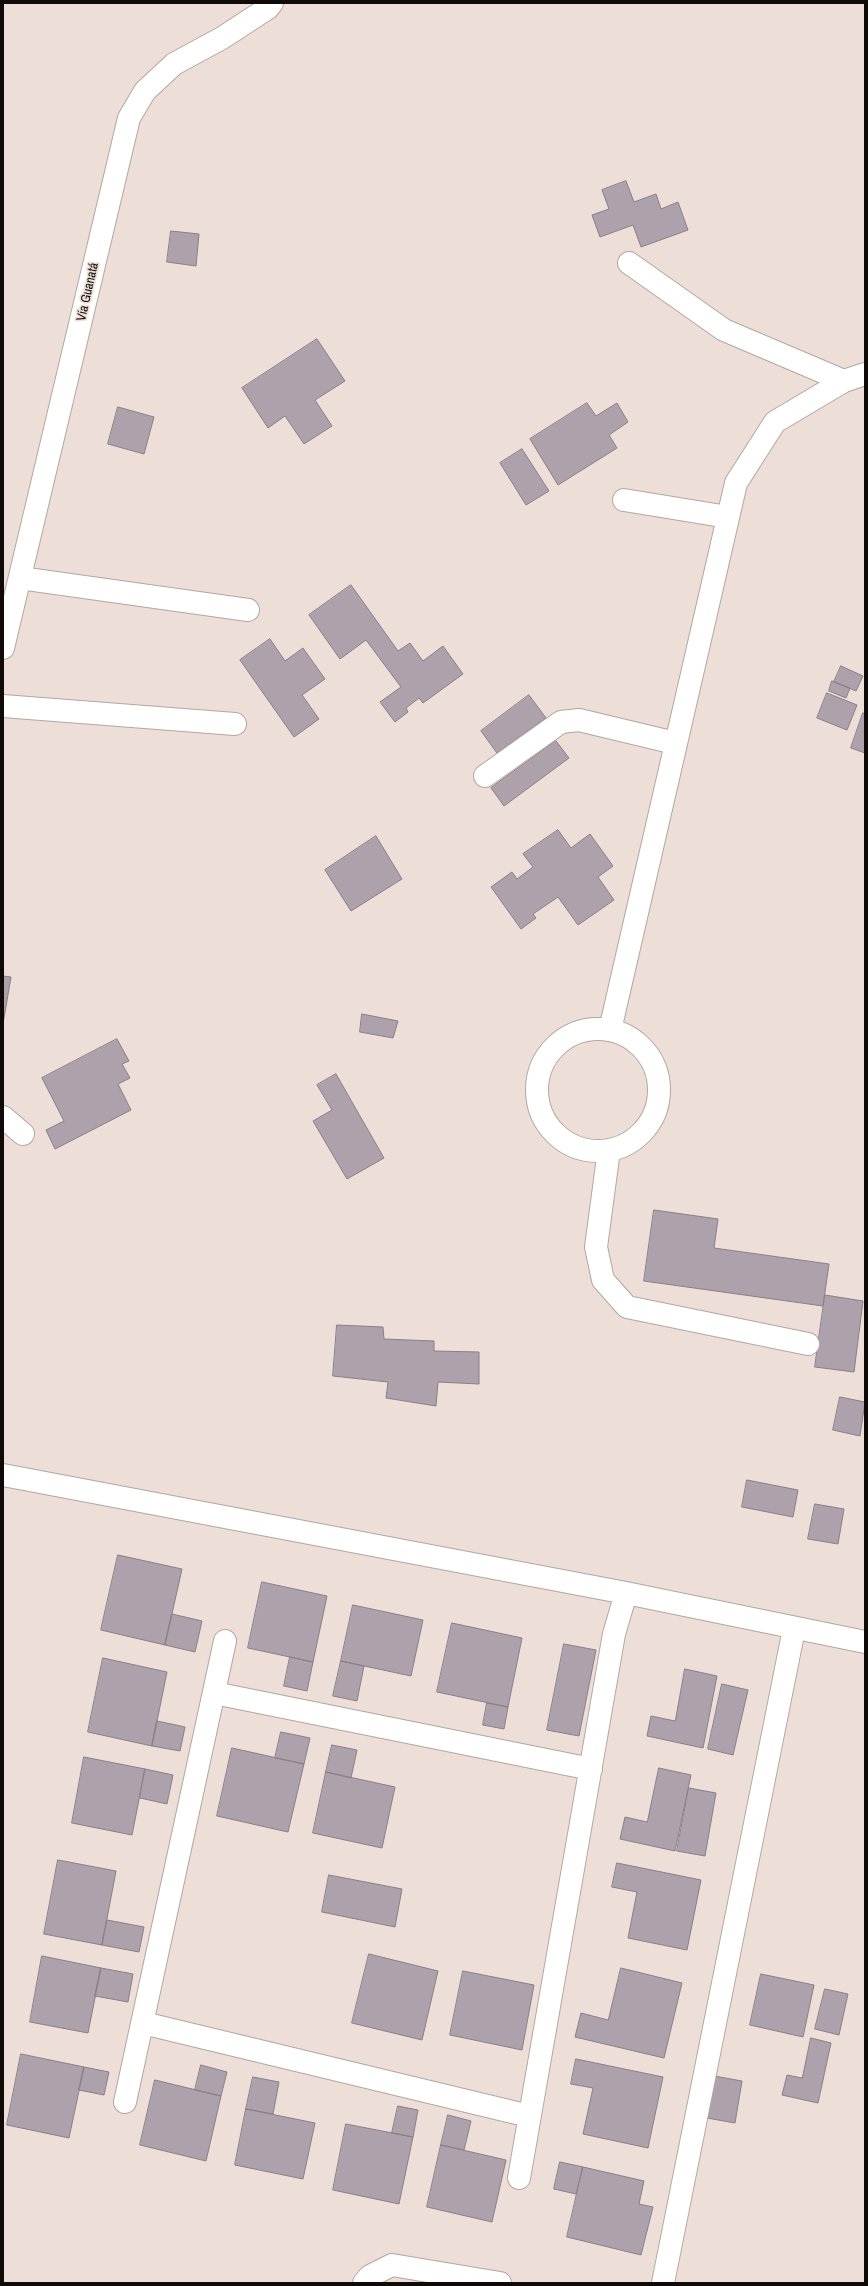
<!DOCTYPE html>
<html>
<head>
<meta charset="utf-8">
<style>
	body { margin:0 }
	#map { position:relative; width:868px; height:2286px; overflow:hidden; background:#edded8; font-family:"Archivo Narrow",sans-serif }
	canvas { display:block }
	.frame { position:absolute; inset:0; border:4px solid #0f0a08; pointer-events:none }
</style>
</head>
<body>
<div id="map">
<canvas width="868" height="2286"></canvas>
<div class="frame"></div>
</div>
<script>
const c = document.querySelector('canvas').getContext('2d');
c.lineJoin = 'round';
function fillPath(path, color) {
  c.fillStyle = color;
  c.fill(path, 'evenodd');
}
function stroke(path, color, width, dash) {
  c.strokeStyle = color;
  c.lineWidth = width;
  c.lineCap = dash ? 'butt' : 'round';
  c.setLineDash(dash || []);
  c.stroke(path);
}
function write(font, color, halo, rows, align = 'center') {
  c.font = font + ' "Archivo Narrow",sans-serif';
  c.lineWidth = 3.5;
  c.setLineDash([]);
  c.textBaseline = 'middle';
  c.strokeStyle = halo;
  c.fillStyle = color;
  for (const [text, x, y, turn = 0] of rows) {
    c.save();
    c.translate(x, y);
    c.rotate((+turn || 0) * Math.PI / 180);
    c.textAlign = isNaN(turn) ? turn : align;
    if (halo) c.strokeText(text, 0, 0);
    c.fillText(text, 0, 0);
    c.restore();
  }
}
const building = new Path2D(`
	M 626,181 L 634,202 L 656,194 L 661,209 L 678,202 L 688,230 L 641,247 L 633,225 L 600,237 L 592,215 L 609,209 L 602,190 Z
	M 171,231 L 199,234 L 196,266 L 167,262 Z
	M 317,339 L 345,381 L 315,400 L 332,426 L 304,444 L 285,416 L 268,428 L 242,388 Z
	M 587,403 L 596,416 L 617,403 L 628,422 L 609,435 L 617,448 L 558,485 L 530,439 Z
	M 118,407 L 154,417 L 144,454 L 108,444 Z
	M 522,449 L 549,491 L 526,505 L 500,463 Z
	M 351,585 L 398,651 L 410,643 L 423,661 L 443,646 L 463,674 L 423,703 L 419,698 L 406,708 L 408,712 L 395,722 L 380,702 L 401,687 L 366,640 L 340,659 L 309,615 Z
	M 270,639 L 285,661 L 303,648 L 325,679 L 302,695 L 319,719 L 294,737 L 240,660 Z
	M 841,666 L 863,676 L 856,691 L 834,682 Z
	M 832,681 L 850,688 L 846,698 L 829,691 Z
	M 827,693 L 857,705 L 847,730 L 817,718 Z
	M 529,695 L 546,718 L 497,753 L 481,731 Z
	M 863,713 L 865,714 L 865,753 L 851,748 Z
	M 556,741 L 569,758 L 504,806 L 491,788 Z
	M 558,830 L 571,848 L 590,834 L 613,866 L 598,877 L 614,900 L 578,925 L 558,897 L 533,914 L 536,918 L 521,929 L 491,887 L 512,872 L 517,879 L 533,867 L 523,854 Z
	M 376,836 L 402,879 L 351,911 L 325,870 Z
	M 3,976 L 11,977 L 3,1024 Z
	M 362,1014 L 398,1021 L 393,1038 L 360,1032 Z
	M 117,1039 L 129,1061 L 122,1064 L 130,1078 L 118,1084 L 131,1110 L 55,1149 L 46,1130 L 64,1121 L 42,1078 Z
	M 336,1074 L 384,1158 L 347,1179 L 313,1121 L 332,1110 L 317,1085 Z
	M 654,1210 L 718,1219 L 714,1248 L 829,1264 L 823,1306 L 644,1281 Z
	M 825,1295 L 863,1301 L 854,1372 L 815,1367 Z
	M 337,1325 L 383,1327 L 384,1339 L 434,1341 L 434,1351 L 479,1352 L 479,1384 L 438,1382 L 436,1406 L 386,1398 L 388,1382 L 333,1376 Z
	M 840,1397 L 865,1402 L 860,1436 L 833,1430 Z
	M 747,1480 L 798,1490 L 793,1517 L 742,1507 Z
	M 815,1504 L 844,1509 L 838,1544 L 808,1539 Z
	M 118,1555 L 182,1569 L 165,1645 L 101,1630 Z
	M 262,1582 L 327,1596 L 313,1662 L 248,1648 Z
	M 353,1605 L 423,1620 L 411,1676 L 341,1661 Z
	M 172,1614 L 202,1621 L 195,1652 L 165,1645 Z
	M 452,1623 L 522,1638 L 508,1707 L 437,1692 Z
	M 564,1644 L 596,1650 L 579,1736 L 547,1730 Z
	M 290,1657 L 313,1662 L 307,1691 L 284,1686 Z
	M 103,1658 L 167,1672 L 152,1746 L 88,1732 Z
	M 341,1661 L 364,1666 L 357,1701 L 333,1696 Z
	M 685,1669 L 717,1676 L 703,1748 L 647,1736 L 651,1716 L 675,1721 Z
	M 722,1684 L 748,1690 L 733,1755 L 708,1749 Z
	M 487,1703 L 508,1707 L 504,1729 L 483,1725 Z
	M 157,1721 L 185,1727 L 180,1751 L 152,1746 Z
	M 281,1732 L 310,1738 L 304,1764 L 275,1758 Z
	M 332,1745 L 357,1750 L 351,1778 L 326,1772 Z
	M 232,1748 L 304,1764 L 288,1832 L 217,1816 Z
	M 84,1757 L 145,1769 L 132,1835 L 72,1823 Z
	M 659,1768 L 691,1775 L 675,1851 L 620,1839 L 625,1817 L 647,1822 Z
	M 145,1769 L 173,1775 L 167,1804 L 140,1798 Z
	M 326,1772 L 395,1787 L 382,1848 L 313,1833 Z
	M 689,1788 L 716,1793 L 705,1856 L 677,1851 Z
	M 58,1860 L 116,1871 L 102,1945 L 44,1934 Z
	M 617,1863 L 701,1880 L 687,1950 L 628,1938 L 637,1892 L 612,1887 Z
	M 329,1875 L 402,1889 L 395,1927 L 322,1912 Z
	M 107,1920 L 144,1927 L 139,1952 L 102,1945 Z
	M 369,1954 L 438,1971 L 422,2040 L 352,2023 Z
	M 42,1956 L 101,1968 L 88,2033 L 30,2022 Z
	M 101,1968 L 133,1974 L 128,2002 L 95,1996 Z
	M 621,1968 L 682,1983 L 664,2058 L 575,2037 L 581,2013 L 608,2020 Z
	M 463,1971 L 534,1985 L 522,2050 L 450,2035 Z
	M 761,1974 L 814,1985 L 803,2037 L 750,2025 Z
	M 825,1989 L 848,1994 L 839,2035 L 815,2029 Z
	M 811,2038 L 831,2043 L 818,2103 L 782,2095 L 787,2075 L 802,2078 Z
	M 21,2054 L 84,2067 L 69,2138 L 7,2125 Z
	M 576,2059 L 663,2077 L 648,2148 L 583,2134 L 593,2088 L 571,2084 Z
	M 201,2065 L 227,2072 L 221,2096 L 195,2090 Z
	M 84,2067 L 109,2072 L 104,2095 L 79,2090 Z
	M 714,2076 L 742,2081 L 735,2123 L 707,2118 Z
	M 253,2077 L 279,2082 L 273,2114 L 246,2109 Z
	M 155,2080 L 221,2096 L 206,2161 L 140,2145 Z
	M 398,2106 L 418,2110 L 413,2137 L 392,2133 Z
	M 246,2109 L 315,2123 L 303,2179 L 235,2165 Z
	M 448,2115 L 471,2121 L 464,2150 L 441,2145 Z
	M 346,2124 L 413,2137 L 399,2204 L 333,2190 Z
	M 441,2145 L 506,2160 L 492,2222 L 427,2207 Z
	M 560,2162 L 583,2167 L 576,2194 L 554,2189 Z
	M 583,2167 L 644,2181 L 639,2204 L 653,2207 L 641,2255 L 567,2237 Z`);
fillPath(building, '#ada2ab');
stroke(building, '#897e88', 1);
const minor = new Path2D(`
	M 629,263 L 724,330 L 844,381
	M 624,500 L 728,517
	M 20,578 L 248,610
	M 3,648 L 129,118 L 145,91 L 174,64 L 222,38 L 268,8 L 272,3
	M 3,706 L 235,724
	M 485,776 L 561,722 L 579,720 L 675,743
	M537 1090a61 61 0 1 1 122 0a61 61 0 1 1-122 0Z
	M 610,1030 L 736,483 L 775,422 L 844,381 L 865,374
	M 3,1117 L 23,1134
	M 609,1150 L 596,1247 L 603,1280 L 627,1307 L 808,1344
	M 3,1475 L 626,1593 L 865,1642
	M 214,1693 L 591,1769
	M 143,2023 L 529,2116
	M 125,2102 L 225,1641
	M 519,2178 L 614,1634 L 626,1593
	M 364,2283 L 370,2276 L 392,2265 L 500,2283
	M 663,2283 L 794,1629`);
stroke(minor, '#b4a6a0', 24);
stroke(minor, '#fff', 22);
write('13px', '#0f0a08', '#edded8', [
	["Vía Guanatá",88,292,-77]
]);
</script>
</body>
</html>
